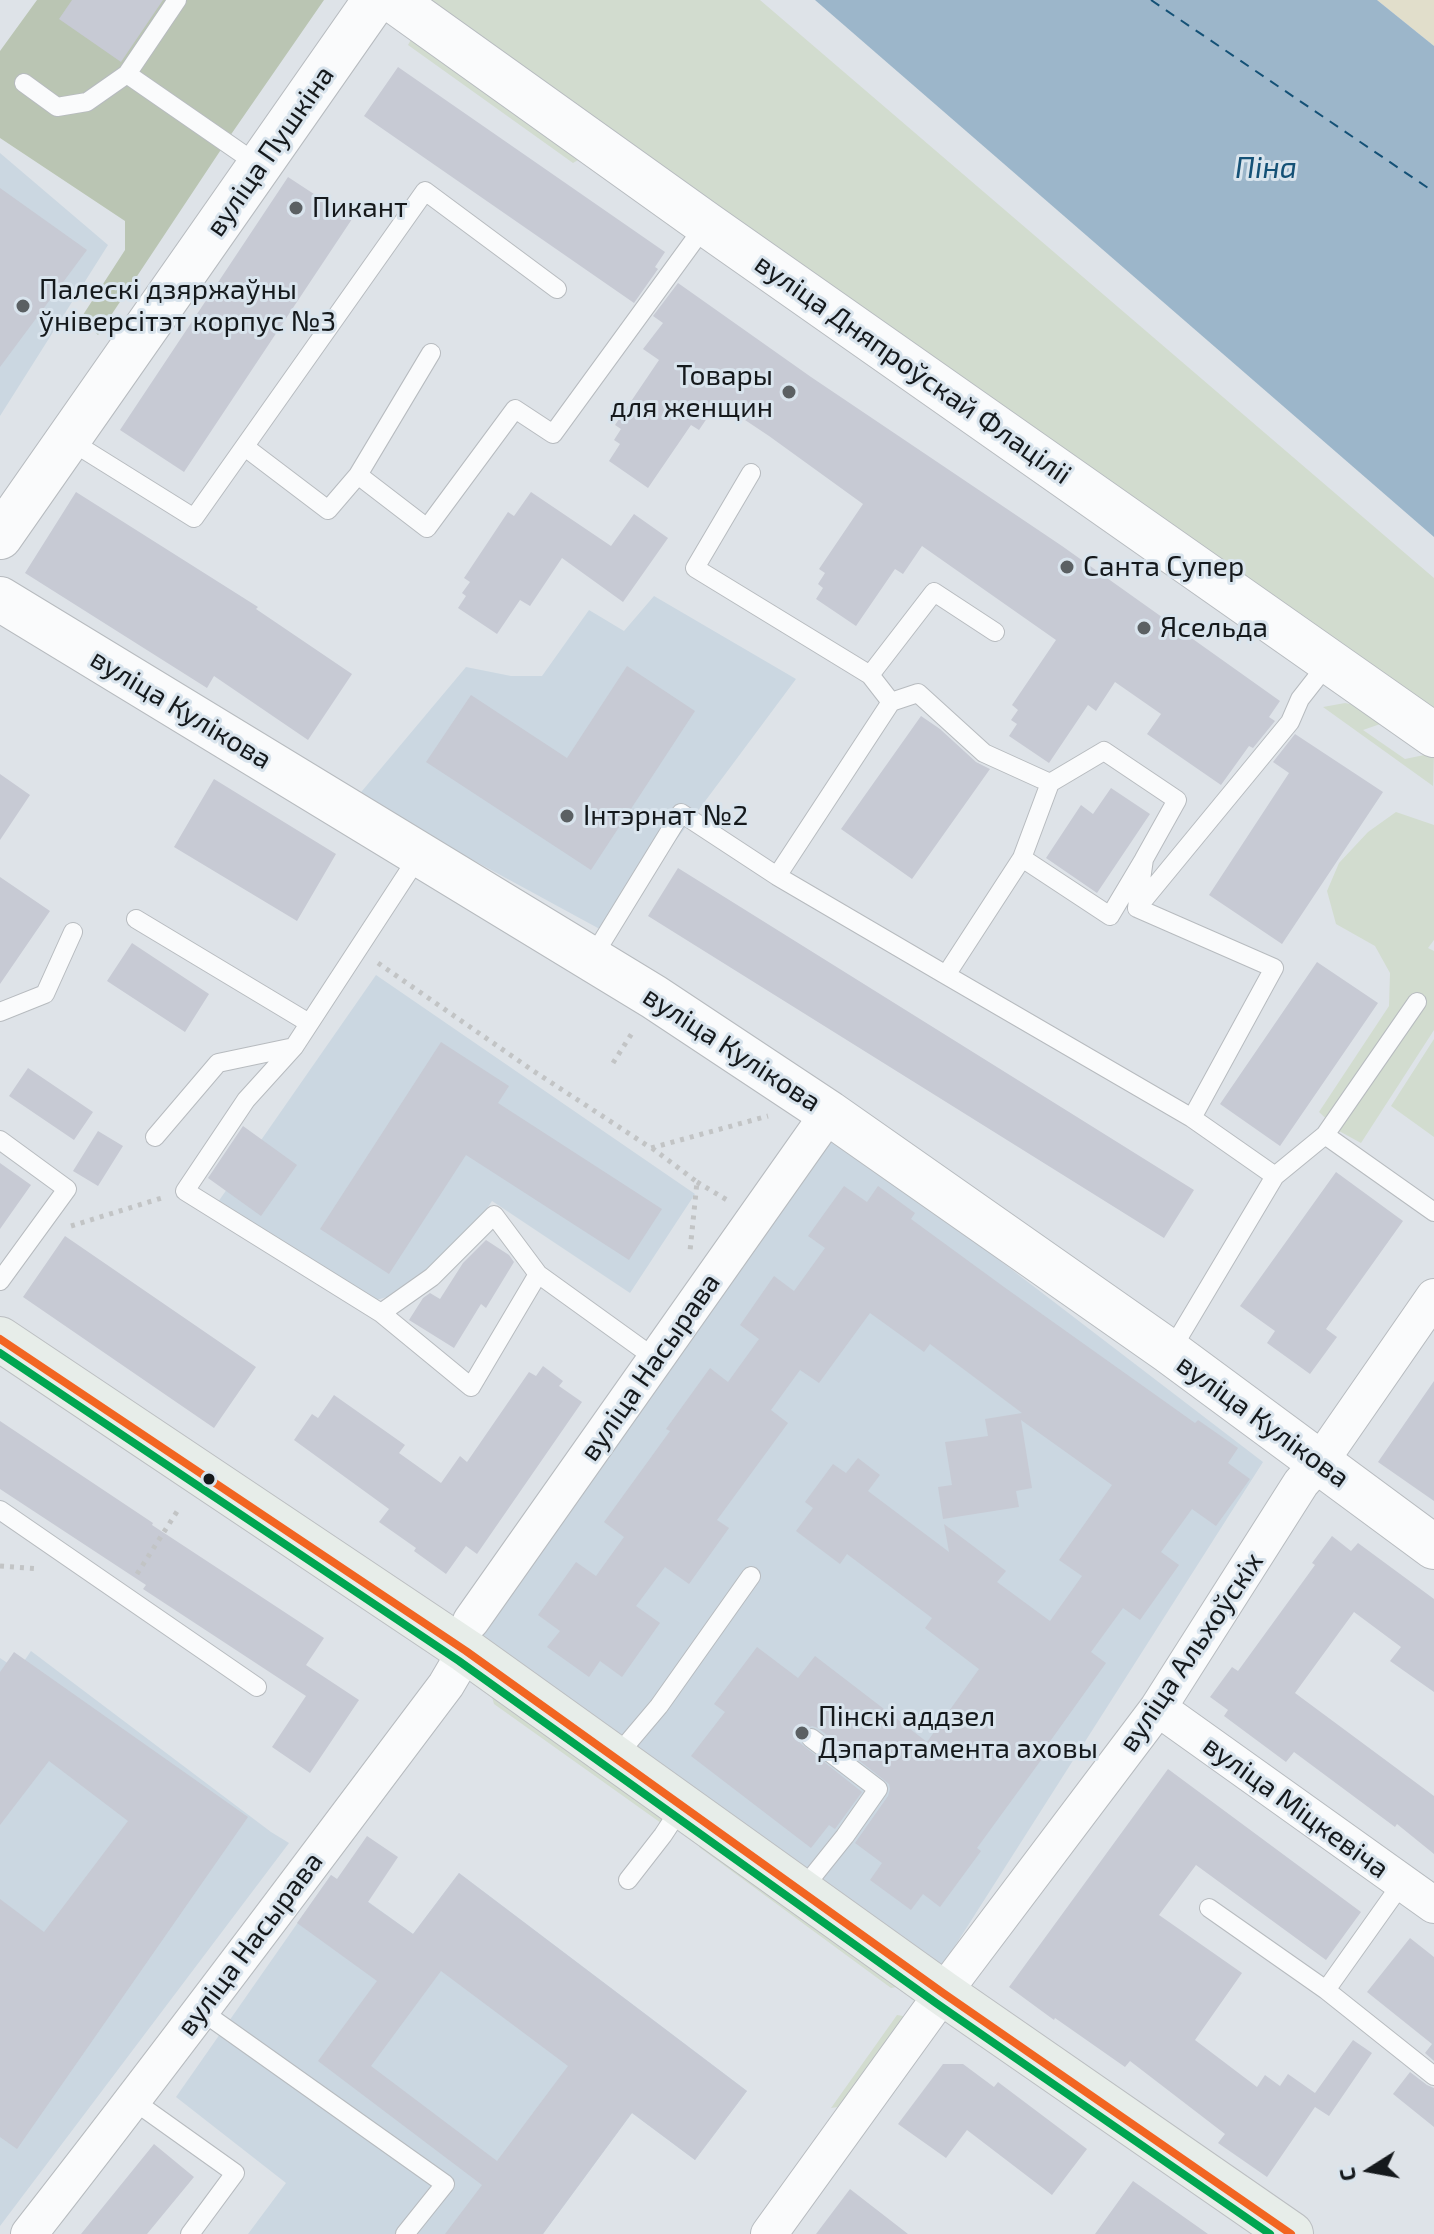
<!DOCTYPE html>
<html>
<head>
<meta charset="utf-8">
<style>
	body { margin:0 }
	#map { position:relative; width:1434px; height:2234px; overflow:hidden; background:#dee3e8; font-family:"Exo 2",sans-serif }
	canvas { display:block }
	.north { position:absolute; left:1330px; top:2130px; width:80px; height:80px; -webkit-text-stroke:6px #d9e4ed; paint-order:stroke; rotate:259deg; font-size:22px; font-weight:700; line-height:32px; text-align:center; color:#15191c }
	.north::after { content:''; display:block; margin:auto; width:28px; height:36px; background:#15191c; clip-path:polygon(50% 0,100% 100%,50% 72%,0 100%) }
</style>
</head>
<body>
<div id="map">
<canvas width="1434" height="2234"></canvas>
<div class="north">С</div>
</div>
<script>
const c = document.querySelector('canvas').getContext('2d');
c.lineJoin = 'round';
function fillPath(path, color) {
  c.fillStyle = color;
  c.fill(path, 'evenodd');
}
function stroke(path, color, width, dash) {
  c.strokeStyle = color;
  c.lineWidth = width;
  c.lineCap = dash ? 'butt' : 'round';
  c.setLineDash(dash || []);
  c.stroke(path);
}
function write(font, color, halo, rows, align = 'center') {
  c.font = font + ' "Exo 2",sans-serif';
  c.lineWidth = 6;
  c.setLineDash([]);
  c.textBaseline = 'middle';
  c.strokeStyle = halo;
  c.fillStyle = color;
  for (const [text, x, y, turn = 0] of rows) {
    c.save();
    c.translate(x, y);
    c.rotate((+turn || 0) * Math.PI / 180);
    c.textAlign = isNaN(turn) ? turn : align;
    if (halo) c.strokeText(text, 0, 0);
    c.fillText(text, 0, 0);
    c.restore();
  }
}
fillPath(new Path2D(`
	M 0,153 L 108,245 L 0,416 Z
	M 654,596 L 796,679 L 607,933 L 357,797 L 466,667 L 511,676 L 542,676 L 589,610 L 624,631 Z
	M 376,975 L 695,1194 L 630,1293 L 492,1201 L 439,1283 L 376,1300 L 218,1202 Z
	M 832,1132 L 1263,1462 L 939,1971 L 474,1641 Z
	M 31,1651 L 271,1832 L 289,1843 L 0,2226 L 0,1658 L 18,1670 Z
	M 459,1873 L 747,2091 L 695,2160 L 632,2113 L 543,2234 L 248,2234 L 286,2183 L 176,2097 L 331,1875 L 413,1934 Z`), '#cbd7e1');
fillPath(new Path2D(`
	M 425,0 L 760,0 L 1434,578 L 1434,725 Z
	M 414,34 L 583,157 L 573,163 L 408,45 Z
	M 1345,703 L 1365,707 L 1386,722 L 1363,730 L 1405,759 L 1434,753 L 1433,786 L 1323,707 Z
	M 1396,812 L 1434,825 L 1434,940 L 1428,948 L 1434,951 L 1434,1030 L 1361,1143 L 1339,1131 L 1319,1112 L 1389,1006 L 1390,973 L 1375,946 L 1336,924 L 1327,891 L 1339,863 L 1368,832 Z
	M 1434,1039 L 1434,1137 L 1391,1106 Z
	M 492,1697 L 661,1812 L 661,1823 L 494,1704 Z
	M 702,1844 L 897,1987 L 891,1988 L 699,1847 Z
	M 897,2015 L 903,2016 L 906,2020 L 845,2106 L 831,2108 Z`), '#d2dccf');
fillPath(new Path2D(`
	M 37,0 L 324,0 L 232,133 L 98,335 L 81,318 L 125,250 L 125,221 L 0,138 L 0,51 Z`), '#bac5b3');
fillPath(new Path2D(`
	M 1377,0 L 1434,0 L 1434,46 Z`), '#e1decb');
fillPath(new Path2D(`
	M 815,0 L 1377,0 L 1434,46 L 1434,537 Z`), '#9cb6ca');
stroke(new Path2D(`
	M 1151,0 L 1434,192`), '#145176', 2, [10, 8]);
fillPath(new Path2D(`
	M 72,0 L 163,0 L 121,62 L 59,19 Z
	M 398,67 L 665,252 L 655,267 L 658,269 L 634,303 L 364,116 Z
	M 288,177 L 352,219 L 184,472 L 120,430 Z
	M 0,188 L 87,250 L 0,367 Z
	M 678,283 L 811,377 L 1062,546 L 1280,701 L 1269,717 L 1275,721 L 1253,748 L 1249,746 L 1221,785 L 1147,734 L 1161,714 L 1115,682 L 1096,711 L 1088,705 L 1049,763 L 1009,736 L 1017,724 L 1011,720 L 1018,710 L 1012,705 L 1056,640 L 922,546 L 903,574 L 895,569 L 856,626 L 816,599 L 823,588 L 818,584 L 825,573 L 819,569 L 863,504 L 769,436 L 718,402 L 699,430 L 691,425 L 648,488 L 609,461 L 620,444 L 614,440 L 621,429 L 615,425 L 659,360 L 643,349 L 663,323 L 653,316 Z
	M 76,492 L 258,607 L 256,609 L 352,674 L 308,740 L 214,676 L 207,688 L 25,573 Z
	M 531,492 L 611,546 L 634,514 L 668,538 L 623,602 L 562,558 L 530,606 L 520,600 L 497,634 L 458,608 L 466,596 L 462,593 L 470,582 L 464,578 L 508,512 L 514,516 Z
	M 627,666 L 695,711 L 591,870 L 426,762 L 471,695 L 567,758 Z
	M 921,716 L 940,729 L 976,762 L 990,769 L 912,879 L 841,829 Z
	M 1295,734 L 1383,792 L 1282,944 L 1209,895 L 1289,773 L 1273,762 Z
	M 0,774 L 30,795 L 0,840 Z
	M 214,779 L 336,854 L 297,921 L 174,847 Z
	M 1111,788 L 1150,814 L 1097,893 L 1046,858 L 1081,805 L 1093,814 Z
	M 678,868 L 1194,1190 L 1164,1238 L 648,916 Z
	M 0,877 L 50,911 L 0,984 Z
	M 132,943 L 209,994 L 185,1032 L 107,981 Z
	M 1317,962 L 1378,1003 L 1280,1146 L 1220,1104 Z
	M 441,1042 L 509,1086 L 498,1103 L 662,1209 L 629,1260 L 466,1155 L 389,1274 L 320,1229 Z
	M 28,1068 L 93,1112 L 74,1140 L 9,1096 Z
	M 243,1126 L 297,1165 L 261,1216 L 208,1178 Z
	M 98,1131 L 123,1146 L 98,1186 L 73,1171 Z
	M 0,1163 L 31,1185 L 0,1229 Z
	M 1336,1172 L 1403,1221 L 1326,1329 L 1337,1337 L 1310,1374 L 1267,1343 L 1275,1331 L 1240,1306 Z
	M 844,1186 L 867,1202 L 878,1186 L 915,1213 L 911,1219 L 1004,1287 L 1195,1423 L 1198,1420 L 1238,1448 L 1228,1463 L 1250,1479 L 1216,1526 L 1192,1509 L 1161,1552 L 1179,1565 L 1140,1620 L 1123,1608 L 1091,1652 L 1106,1663 L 1041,1754 L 1044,1756 L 977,1848 L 981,1851 L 940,1907 L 923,1894 L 911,1910 L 870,1880 L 882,1863 L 855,1843 L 888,1796 L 890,1789 L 889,1784 L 818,1728 L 812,1726 L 802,1730 L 799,1737 L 800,1743 L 862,1792 L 835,1829 L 829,1825 L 811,1848 L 691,1756 L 725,1712 L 714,1704 L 757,1647 L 798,1678 L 815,1656 L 927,1742 L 979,1669 L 925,1628 L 932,1618 L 847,1554 L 840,1564 L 796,1531 L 813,1508 L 805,1502 L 833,1464 L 846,1473 L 858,1458 L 880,1475 L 868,1491 L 949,1552 L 944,1524 L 1006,1571 L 997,1582 L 1050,1621 L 1082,1576 L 1059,1560 L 1112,1485 L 1021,1420 L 1032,1488 L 1016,1491 L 1019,1507 L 943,1519 L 938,1487 L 952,1485 L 945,1442 L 988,1436 L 985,1419 L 1022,1413 L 930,1344 L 924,1352 L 870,1313 L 819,1383 L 800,1370 L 771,1410 L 788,1423 L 717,1520 L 729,1528 L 689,1584 L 665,1567 L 636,1606 L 660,1623 L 622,1677 L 600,1661 L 589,1677 L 547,1647 L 560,1631 L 538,1615 L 576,1562 L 596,1576 L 624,1537 L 604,1522 L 670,1431 L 666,1429 L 710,1368 L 728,1382 L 759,1339 L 740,1325 L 774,1276 L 794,1291 L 825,1248 L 808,1236 Z
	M 65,1236 L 256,1367 L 214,1428 L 23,1297 Z
	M 486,1240 L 509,1255 L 514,1262 L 486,1308 L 481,1304 L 454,1348 L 409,1320 L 423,1298 L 430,1293 L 440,1299 L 463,1263 Z
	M 543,1366 L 563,1381 L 559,1386 L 582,1402 L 477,1554 L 466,1546 L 446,1574 L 414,1551 L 416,1548 L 379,1522 L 389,1509 L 294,1440 L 312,1414 L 318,1418 L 334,1395 L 405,1445 L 399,1453 L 441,1483 L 460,1456 L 467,1462 L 529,1372 L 536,1376 Z
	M 1434,1381 L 1434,1501 L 1378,1462 Z
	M 0,1421 L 153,1523 L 152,1525 L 324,1638 L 306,1665 L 359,1700 L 310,1773 L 272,1747 L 306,1696 L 143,1589 L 146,1585 L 0,1489 Z
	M 1332,1536 L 1351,1551 L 1358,1543 L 1434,1599 L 1434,1692 L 1390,1661 L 1401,1647 L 1354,1612 L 1295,1693 L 1434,1796 L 1434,1854 L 1397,1824 L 1395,1827 L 1294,1752 L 1286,1762 L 1224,1716 L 1228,1710 L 1210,1697 L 1232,1667 L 1238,1671 L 1315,1565 L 1312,1563 Z
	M 14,1652 L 248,1817 L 17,2149 L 0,2137 L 0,1899 L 44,1932 L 128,1821 L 49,1761 L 0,1825 L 0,1672 Z
	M 1168,1769 L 1361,1912 L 1326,1960 L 1196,1865 L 1159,1915 L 1242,1973 L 1195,2040 L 1257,2087 L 1265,2075 L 1280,2086 L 1288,2074 L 1315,2093 L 1353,2040 L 1372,2053 L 1329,2116 L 1315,2107 L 1267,2177 L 1218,2143 L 1225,2134 L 1130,2061 L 1125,2067 L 1055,2018 L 1054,2020 L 1009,1987 Z
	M 367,1836 L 398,1857 L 368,1902 L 413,1934 L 459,1873 L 747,2091 L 695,2160 L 632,2113 L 543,2234 L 445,2234 L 482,2185 L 318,2061 L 377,1981 L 297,1923 L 331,1875 L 337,1879 ZM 441,1971 L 568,2066 L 497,2161 L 371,2066 Z
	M 1410,1938 L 1434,1957 L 1434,2061 L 1425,2053 L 1432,2044 L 1367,1992 Z
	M 943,2064 L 963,2064 L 994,2087 L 998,2082 L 1087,2149 L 1052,2195 L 967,2130 L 946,2158 L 898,2124 Z
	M 1410,2072 L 1427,2085 L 1434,2088 L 1434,2127 L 1393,2094 Z
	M 154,2144 L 194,2177 L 147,2234 L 81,2234 Z
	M 1133,2181 L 1208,2234 L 1095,2234 Z
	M 850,2189 L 908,2234 L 816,2234 Z`), '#c7cad4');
const lane = new Path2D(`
	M 177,0 L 127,74 L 260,166
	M 24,83 L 57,107 L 87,102 L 127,74
	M 69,440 L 194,518 L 425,191 L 557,289
	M 245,447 L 328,510 L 358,475 L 427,528 L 515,409 L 553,434 L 706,224
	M 751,473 L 695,568 L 870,675 L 891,702 L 777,876
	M 358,475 L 431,353
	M 870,675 L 934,592 L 995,632
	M 891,702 L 918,693 L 984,753 L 1050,783 L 1104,751 L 1177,800 L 1144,859
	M 420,854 L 294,1047 L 246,1100 L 185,1191 L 381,1313 L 432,1277 L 494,1215 L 538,1274
	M 1022,858 L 1050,783
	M 1137,908 L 1290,722 L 1300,699 L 1329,662
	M 136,919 L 309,1023
	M 592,958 L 681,813 L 777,876 L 946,975 L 1022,858 L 1110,916 L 1144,859 L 1137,908 L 1274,968 L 1192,1118 L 1275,1176 L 1170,1352
	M 946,975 L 1192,1118
	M 1417,1002 L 1325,1135 L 1434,1212
	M 0,1012 L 45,994 L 73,932
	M 155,1137 L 218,1063 L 294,1047
	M 0,1140 L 67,1189 L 0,1281
	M 1275,1176 L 1325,1135
	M 381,1313 L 471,1387 L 538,1274 L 656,1359
	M 0,1510 L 257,1687
	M 615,1758 L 659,1706 L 751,1576
	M 628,1880 L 663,1835 L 682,1806
	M 1402,1883 L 1326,1990 L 1434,2076
	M 801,1891 L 845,1836 L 878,1789 L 811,1738
	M 1209,1908 L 1326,1990
	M 200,2010 L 445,2184 L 405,2234
	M 134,2101 L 235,2173 L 190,2234`);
const street = new Path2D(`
	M 471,1621 L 829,1113
	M 1158,1708 L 1434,1905
	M 29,2234 C 171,2053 308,1868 446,1685 L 466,1651
	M 769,2234 L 943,1993 L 1158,1708 L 1301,1483 L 1319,1463 L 1434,1297`);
const secondary = new Path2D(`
	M 393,0 L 706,224 L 1434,735
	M 0,537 L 375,0
	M 0,599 L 654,997 L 829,1113 L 1170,1352 L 1434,1547`);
const primary = new Path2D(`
	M 0,1339 L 466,1651 L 943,1993 L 1291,2234`);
stroke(lane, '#b7bbbf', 20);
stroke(street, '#b7bbbf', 38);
stroke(secondary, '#b7bbbf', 46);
stroke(primary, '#bbbec1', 46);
stroke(new Path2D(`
	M 378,963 L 532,1070 L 651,1148 L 768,1116
	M 613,1063 L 634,1030
	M 652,1148 L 697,1182 L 690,1251
	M 697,1182 L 727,1200
	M 71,1226 L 165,1197
	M 0,1566 L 39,1569
	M 137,1574 L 178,1510`), '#c2c4c5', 5, [4, 6]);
stroke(lane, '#fafbfc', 18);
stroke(street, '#fafbfc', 36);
stroke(secondary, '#fafbfc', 44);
stroke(primary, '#e7ede9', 44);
stroke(new Path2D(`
	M 0,1339 L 466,1651 L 943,1993 L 1291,2234`), '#f26522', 8);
stroke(new Path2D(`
	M 0,1353 L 459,1661 L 936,2003 L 1270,2234`), '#00a651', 8);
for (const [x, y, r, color] of [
	[296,208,8,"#5b6063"],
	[23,306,8,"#5b6063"],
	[789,392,8,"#5b6063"],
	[1067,567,8,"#5b6063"],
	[1144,628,8,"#5b6063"],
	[567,816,8,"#5b6063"],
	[209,1479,7,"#15191c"],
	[802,1733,8,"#5b6063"]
]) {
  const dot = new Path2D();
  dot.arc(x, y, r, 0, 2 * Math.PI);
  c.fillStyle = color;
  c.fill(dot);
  stroke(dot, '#d9e4ed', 3);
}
write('28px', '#15191c', '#d9e4ed', [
	["вуліца Пушкіна",270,151,-55],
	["вуліца Дняпроўскай Флаціліі",913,369,35],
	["вуліца Кулікова",181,709,31],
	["вуліца Кулікова",732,1049,33],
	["вуліца Насырава",650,1367,-55],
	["вуліца Кулікова",1263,1421,36],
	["вуліца Альхоўскіх",1191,1652,-56],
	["вуліца Міцкевіча",1296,1807,36],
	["вуліца Насырава",250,1944,-53]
]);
write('28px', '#15191c', '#d9e4ed', [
	["Пикант",312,208],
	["Палескі дзяржаўны",39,290],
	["ўніверсітэт корпус №3",39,322],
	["Товары",773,376,"right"],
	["для женщин",773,408,"right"],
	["Санта Супер",1083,567],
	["Ясельда",1160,628],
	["Інтэрнат №2",583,816],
	["Пінскі аддзел",818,1717],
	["Дэпартамента аховы",818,1749]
], 'left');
write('italic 30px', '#145176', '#d9e4ed', [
	["Піна",1266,168]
]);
</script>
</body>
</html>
